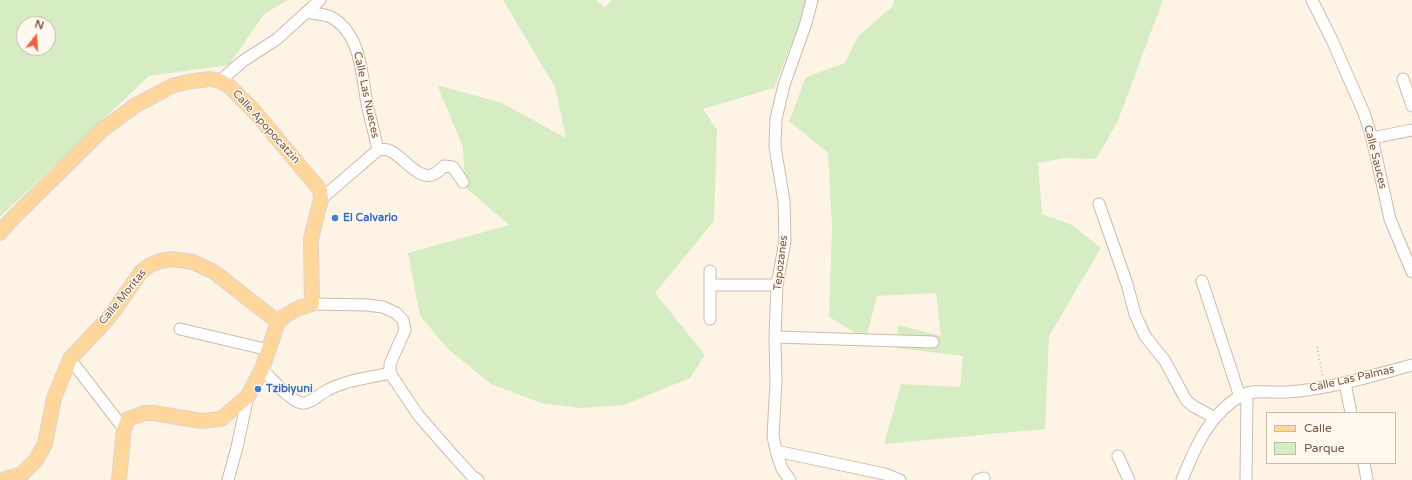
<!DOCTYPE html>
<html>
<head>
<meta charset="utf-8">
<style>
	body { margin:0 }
	#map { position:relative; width:1412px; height:480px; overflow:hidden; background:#fef4e6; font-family:"Varela Round",sans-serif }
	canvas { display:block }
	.legend { position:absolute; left:1266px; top:412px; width:130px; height:52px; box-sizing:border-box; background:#fff8ee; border:1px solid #cab8ac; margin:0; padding:5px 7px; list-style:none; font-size:12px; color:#7a5848 }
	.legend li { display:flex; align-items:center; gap:8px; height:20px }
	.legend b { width:20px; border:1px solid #cab8ac }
	.north { position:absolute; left:16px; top:16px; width:40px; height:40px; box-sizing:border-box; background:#fff8ee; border:1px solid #cab8ac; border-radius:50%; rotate:17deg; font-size:11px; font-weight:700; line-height:16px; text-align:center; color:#7a5848 }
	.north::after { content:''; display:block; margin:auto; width:14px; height:18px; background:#f16242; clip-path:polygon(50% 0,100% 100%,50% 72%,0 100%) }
</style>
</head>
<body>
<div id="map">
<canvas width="1412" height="480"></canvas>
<ul class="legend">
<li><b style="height:5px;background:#ffd69c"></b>Calle</li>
<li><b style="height:11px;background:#d6edc3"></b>Parque</li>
</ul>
<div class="north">N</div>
</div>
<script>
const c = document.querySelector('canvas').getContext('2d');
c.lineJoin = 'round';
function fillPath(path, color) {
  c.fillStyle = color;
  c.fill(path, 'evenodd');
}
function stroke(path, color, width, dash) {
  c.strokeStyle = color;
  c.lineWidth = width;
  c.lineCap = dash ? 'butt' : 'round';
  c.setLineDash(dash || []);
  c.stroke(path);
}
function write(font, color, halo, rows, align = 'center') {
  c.font = font + ' "Varela Round",sans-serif';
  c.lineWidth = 3;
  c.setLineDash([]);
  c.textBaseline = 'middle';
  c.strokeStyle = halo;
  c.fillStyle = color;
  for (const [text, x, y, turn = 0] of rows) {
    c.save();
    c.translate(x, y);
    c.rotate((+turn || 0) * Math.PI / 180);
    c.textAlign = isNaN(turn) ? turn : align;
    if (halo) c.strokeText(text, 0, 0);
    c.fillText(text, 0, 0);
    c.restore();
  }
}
fillPath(new Path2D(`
	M 0,0 L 288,0 L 264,14 L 229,65 L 149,76 L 0,217 ZM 24,24 L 48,24 L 48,48 L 24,48 Z
	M 503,0 L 596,0 L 605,7 L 612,0 L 809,0 L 774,88 L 703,109 L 717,130 L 714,221 L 655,293 L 705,355 L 690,378 L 624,405 L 580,408 L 541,403 L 491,384 L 448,349 L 420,316 L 408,253 L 509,225 L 465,187 L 463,147 L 437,85 L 502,103 L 566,138 L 555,87 Z
	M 894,0 L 1163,0 L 1117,123 L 1096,159 L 1065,158 L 1038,163 L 1042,214 L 1072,225 L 1101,248 L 1049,336 L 1045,429 L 884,444 L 901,384 L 960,387 L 963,356 L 896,348 L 898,325 L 941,336 L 936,293 L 877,296 L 866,339 L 829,317 L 832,227 L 828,153 L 789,121 L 806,77 L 845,63 L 858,36 L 893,6 Z`), '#d6edc3');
const minor = new Path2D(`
	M 1312,0 L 1332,40 L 1364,113 L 1372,138 L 1390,219 L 1412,272
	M 307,12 C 315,14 324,14 331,17 C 363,35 361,77 368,108 C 371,122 375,136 378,150
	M 1403,79 L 1412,106
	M 220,81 L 243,61 L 277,39 L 320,0
	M 1372,138 L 1412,130
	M 378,150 C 381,150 385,149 388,150 C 402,154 418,182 434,174 C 437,173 441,169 444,166 L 453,167 L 463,182
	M 321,199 L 378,150
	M 1099,204 L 1127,284 L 1135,314 L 1145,336 L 1165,361 L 1186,400 L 1193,406 L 1215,418
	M 1202,281 L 1240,397
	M 710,285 L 777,285
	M 312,304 L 367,305 L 383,307 L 396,313 L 403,320 L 405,330 L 390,364 L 390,373 L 418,415 L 453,455 L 472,476 L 478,480
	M 710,319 L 710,271
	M 180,329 L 269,350
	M 775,337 L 933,342
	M 70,359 L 124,429
	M 262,369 C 271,378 289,400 301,403 C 310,405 320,393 328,390 C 346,380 369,378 390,373
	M 1345,383 L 1351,413
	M 776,451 L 885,474 L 900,480
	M 1118,456 L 1129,480
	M 1364,463 L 1367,480
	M 228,480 L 237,447 L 248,396
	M 790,480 L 782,469 L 776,451 L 773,436 L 776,381 L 775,337 L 777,285 L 785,241 L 784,201 L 775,147 L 776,119 L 784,85 L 806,23 L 812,0
	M 978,480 L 984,478
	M 1182,480 C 1195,447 1210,413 1242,395 C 1253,389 1275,393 1287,392 C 1330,389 1371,376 1412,365
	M 1246,480 L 1247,393`);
const major = new Path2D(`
	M 0,233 L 10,221 L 102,130 L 136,105 L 174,85 L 193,81 L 210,79 L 220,81 L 229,86 L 255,112 L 320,190 L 321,199 L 311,239 L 312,304 C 299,307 288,312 278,322 L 214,272 L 193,262 L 173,259 L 160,261 L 150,265 L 141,272 L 110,316 L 70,359 L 54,398 L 45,444 L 36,460 L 22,474 L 2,480
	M 119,480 L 124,429 L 128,419 L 145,413 L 154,413 L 201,421 L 221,419 L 248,396 L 262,369 L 278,322`);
stroke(minor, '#d1baab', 13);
stroke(major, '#dcd4cf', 16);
stroke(new Path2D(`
	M 1317,347 L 1323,378`), '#dbb39e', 2, [1, 3]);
stroke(minor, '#fff', 11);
stroke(major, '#ffd69c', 14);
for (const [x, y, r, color] of [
	[335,218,4,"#3f7fe0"],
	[258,389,4,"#3f7fe0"]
]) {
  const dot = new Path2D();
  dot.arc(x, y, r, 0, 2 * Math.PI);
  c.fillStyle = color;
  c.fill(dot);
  stroke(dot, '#fff8ee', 1.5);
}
write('11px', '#7a5848', '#fff8ee', [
	["Calle Las Nueces",366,95,78],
	["Calle Apopocatzin",266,127,48],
	["Calle Sauces",1375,157,76],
	["Tepozanes",781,263,-83],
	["Calle Moritas",123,297,-51],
	["Calle Las Palmas",1352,379,-13]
]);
write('bold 11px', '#366cbe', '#fff8ee', [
	["El Calvario",343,218],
	["Tzibiyuni",266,389]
], 'left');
</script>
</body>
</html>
